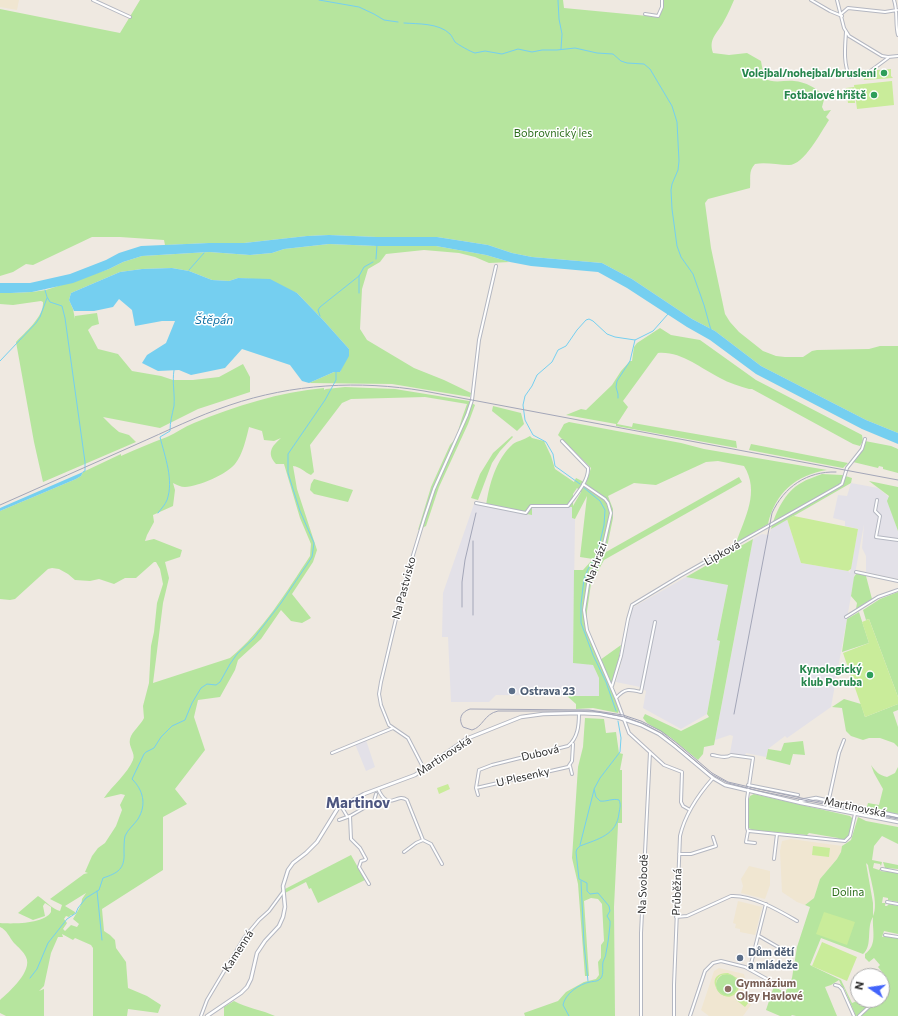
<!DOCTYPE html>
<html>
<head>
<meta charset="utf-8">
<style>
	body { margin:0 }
	#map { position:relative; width:898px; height:1016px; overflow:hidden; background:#efe9e1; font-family:Commissioner,sans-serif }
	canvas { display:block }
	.north { position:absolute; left:850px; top:968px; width:40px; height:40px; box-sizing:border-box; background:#fff; border:1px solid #ababab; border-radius:50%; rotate:283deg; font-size:11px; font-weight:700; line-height:16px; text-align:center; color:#2e2e2e }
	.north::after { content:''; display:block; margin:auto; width:14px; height:18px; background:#4264fb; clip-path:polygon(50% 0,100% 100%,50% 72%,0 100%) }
</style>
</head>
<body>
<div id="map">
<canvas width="898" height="1016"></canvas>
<div class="north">N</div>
</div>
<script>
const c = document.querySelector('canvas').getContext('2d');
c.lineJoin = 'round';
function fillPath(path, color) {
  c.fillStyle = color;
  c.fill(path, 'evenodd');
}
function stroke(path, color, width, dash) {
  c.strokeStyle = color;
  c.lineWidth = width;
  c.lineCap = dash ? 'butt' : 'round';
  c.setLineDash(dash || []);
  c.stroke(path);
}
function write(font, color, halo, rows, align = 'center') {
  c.font = font + ' Commissioner,sans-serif';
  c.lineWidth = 3;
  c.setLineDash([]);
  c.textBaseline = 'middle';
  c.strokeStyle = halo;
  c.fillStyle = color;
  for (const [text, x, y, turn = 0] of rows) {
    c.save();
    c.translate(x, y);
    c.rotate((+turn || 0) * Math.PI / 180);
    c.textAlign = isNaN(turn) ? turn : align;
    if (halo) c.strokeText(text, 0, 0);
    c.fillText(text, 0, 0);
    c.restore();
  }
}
fillPath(new Path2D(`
	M 851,483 L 878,488 L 889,497 L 892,512 L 898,531 L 898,579 L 866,572 L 866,556 L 862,548 L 864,524 L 831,707 L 787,738 L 785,736 L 768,749 L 766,757 L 746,753 L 745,756 L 730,753 L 733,736 L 730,735 L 715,740 L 753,539 L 762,534 L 769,535 L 771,529 L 787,519 L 801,563 L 848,571 L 850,573 L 858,529 L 845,526 L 845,521 L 833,518 L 838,495 L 847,496 Z
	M 474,504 L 531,515 L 532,506 L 573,507 L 572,518 L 575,519 L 573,662 L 593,665 L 599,678 L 599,696 L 496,695 L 489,702 L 451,702 L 448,637 L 442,637 L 443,593 Z
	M 686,577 L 728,585 L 717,640 L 720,641 L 707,714 L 681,729 L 643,708 L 646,691 L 640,687 L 616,682 L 621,664 L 632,608 Z
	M 366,740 L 375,767 L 366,771 L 355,744 Z`), '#e3e1e8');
fillPath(new Path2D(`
	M 0,0 L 19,0 L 17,10 L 0,7 Z
	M 791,839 L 842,846 L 841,852 L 837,859 L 820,879 L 814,898 L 805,905 L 797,902 L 782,892 L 780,851 L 782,841 Z
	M 749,866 L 770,871 L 770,885 L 765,899 L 741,893 L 743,886 L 741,879 Z
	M 738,901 L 762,907 L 755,935 L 740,932 L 740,929 L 735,928 L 736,924 L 733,923 Z
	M 719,968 L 744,974 L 751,1005 L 743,1016 L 709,1016 L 701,1010 L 714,971 Z`), '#f0e6d1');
fillPath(new Path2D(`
	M 140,0 L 563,0 L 564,8 L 658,17 L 662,7 L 662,0 L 734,0 C 731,7 728,14 724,21 C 718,33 708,38 713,53 L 729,55 L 747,53 L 761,61 L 764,78 C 773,84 784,80 794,81 C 806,82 816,88 825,96 L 822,107 L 824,111 L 831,110 L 826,117 L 829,120 C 821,132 804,165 789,165 C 777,165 766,162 755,164 C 748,171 751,179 750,188 L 708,199 L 705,203 L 711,248 L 725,314 L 730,322 L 739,332 L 763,351 L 776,356 L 785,357 L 803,357 L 812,351 L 817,350 L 869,349 L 880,346 L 898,346 L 898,433 L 866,420 L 761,366 L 715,331 L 692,319 L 632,279 L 602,263 L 532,257 L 512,253 L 488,245 L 437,237 L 377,237 L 329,235 L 307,236 L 244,243 L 209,243 L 165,245 L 164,240 L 120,237 L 92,237 L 33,265 L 26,264 L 13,272 L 0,276 L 0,9 L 120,33 Z
	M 329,244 L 377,246 L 436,246 L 486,255 L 510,262 L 489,263 L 475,257 L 459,253 L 424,250 L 386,254 L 380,262 L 368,269 L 362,289 L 360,329 L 367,340 L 414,368 L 444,380 L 471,393 L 470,397 L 392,384 L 309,383 L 334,372 L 340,372 L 349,349 L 324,321 L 297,293 L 252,279 L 238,278 L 229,281 L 212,280 L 189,271 L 172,268 L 142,269 L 120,272 L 71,293 L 69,300 L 73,309 L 75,319 L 75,316 L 97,313 L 99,324 L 92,326 L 88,330 L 98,349 L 118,354 L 132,371 L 161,376 L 173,380 L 193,380 L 219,377 L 243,364 L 250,377 L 250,392 L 198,409 L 160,428 L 103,417 L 112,426 L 119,432 L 129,435 L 136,442 L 43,482 L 34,442 L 16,342 C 25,332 44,317 43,302 L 41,301 L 13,305 L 0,304 L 0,293 L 11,293 L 32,292 L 46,290 L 109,269 L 123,262 L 142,256 L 209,252 L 250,255 L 272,253 L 284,249 Z
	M 660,328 L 671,335 L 700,340 L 756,380 L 862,435 L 863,441 L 860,446 L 853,444 L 752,389 L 749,389 C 739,386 729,383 720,378 C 700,368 681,351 658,353 L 623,401 L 628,407 L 617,424 L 632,427 L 633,423 L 736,441 L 737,448 L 616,426 L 616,424 L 566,415 L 581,409 L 586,410 L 612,385 L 621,371 L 630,361 L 632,361 L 634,347 L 637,343 Z
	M 345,387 L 395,389 L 469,401 L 475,405 L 468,424 L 439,487 L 426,526 L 418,530 L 431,487 L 450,445 L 456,438 L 462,418 L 467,404 L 425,397 L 351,399 L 342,403 L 310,445 L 314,472 L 311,475 C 304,472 301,467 293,466 L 297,489 L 317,550 L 313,562 L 292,594 L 311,618 L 302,623 L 291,621 L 281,610 L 261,639 L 238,660 L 235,670 L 220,697 L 198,700 L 194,717 L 205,750 L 175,789 L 187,804 L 163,817 L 163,870 L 102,909 L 104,931 L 110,935 L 115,940 L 116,948 L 126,962 L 128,988 L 147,996 L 161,1005 L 158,1013 L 128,1009 L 127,1016 L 93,1016 L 93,948 L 91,945 L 75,938 L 73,940 L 62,934 L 63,937 L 58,937 L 51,953 L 44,986 L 39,991 L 44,989 L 44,1016 L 6,1016 L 0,1013 L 0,1000 C 9,992 33,971 26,957 C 24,952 18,947 14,943 C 9,937 7,930 0,927 L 0,923 C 12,924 44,924 51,912 L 51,907 L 45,903 L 43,906 L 45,916 L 33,920 L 18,913 L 38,896 C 46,901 52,909 60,911 L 62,905 L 50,899 L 84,874 L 88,873 L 85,872 L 92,856 L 98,848 L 105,843 L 116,826 L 122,810 L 120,805 L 125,795 L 121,794 L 104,798 C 112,786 128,773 133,760 C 136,753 128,747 130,739 C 132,731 141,725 144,718 L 143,706 L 149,683 L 151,646 L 154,632 L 157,603 L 163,584 L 160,569 L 156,562 L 154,562 L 136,578 L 125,578 L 114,584 L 99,579 L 90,581 L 75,580 L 68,574 L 59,569 L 52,568 L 48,569 L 15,599 L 10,600 L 0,599 L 0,511 L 76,479 L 81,476 L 83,472 L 121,454 L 121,456 C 136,449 151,443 167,437 C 176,433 184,427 194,423 C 235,406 280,392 324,388 L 324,390 L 326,389 ZM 249,427 L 262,431 L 264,440 L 274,441 L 281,438 C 272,446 266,453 276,464 L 284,464 L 300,518 L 311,544 L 310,556 C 287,591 262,632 230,658 L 153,683 L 163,603 L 169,578 L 165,562 L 180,557 L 182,550 L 154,539 L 145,541 L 147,535 L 154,522 L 153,515 L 173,506 L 175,490 L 173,483 C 177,485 181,487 185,487 C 199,486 226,475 235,464 C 243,454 246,439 249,427 ZM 86,893 L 82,899 C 82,905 76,914 73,919 L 79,924 L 77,927 L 71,925 L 65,931 L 63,929 L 67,923 L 64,919 L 66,916 L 69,917 L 71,915 L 73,915 L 75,913 L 75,912 L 65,906 Z
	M 493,406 L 521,413 L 524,424 L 517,431 L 492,411 Z
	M 569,422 L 681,443 L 704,449 L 827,470 C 796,475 775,493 768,524 L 736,543 C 745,517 760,492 744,466 L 718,461 L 706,462 L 656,485 L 634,483 L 608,496 L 613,509 L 613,518 L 606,552 L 739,477 L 742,482 L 604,560 L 591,584 L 587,611 L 587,629 L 600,660 L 621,645 L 616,675 L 611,687 L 619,710 L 618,713 L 593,708 L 576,709 L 576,704 L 567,696 L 599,696 L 599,678 L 593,665 L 573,663 L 574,570 L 583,570 L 593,559 L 580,557 L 587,496 L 575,519 L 572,518 L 572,507 L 532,506 L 532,515 L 486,506 C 489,485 496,459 513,444 C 517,441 524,440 530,436 L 532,438 L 544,441 L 551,456 L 555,469 L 574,482 L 576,478 L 586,483 L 591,468 L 558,435 L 564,424 ZM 577,488 L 581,492 L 573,506 L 573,494 Z
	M 512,436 L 513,437 L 500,451 L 492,463 L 478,500 L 471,498 L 480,474 L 493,453 Z
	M 865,441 L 891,446 L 898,449 L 898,473 L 883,469 L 883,467 L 879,466 L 878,468 L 853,462 L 862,449 Z
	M 751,444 L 848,463 L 843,468 L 749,450 Z
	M 822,474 L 842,475 L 852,478 L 851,483 L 771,529 C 776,511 785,492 801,483 C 807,479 815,477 822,474 Z
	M 314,479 L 353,490 L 348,502 L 314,494 L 310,490 L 311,484 Z
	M 869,481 L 898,487 L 898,531 L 887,501 L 889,496 Z
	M 753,539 L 714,745 L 704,747 L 703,754 L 698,760 L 670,737 L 647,723 L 643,718 L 645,714 L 681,731 L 709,717 L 707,714 L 720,641 L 717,640 L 728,585 L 686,577 Z
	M 860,573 L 866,576 L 872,599 L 856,609 L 857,603 L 851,596 L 854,577 L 856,574 Z
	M 898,592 L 898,697 L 869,619 L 866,620 L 863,610 L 880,599 Z
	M 859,612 L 869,643 L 842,652 L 847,619 Z
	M 844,699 L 861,704 L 865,717 L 898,704 L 898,710 L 893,712 L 898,727 L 898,747 L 894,743 L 880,738 L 869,738 L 863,740 L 851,736 L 846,731 L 842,708 L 832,707 Z
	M 585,718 L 604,719 L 606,733 L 616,732 L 619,753 L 623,754 L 620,770 L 622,770 L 622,823 L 618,823 L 618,825 L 614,907 L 615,1016 L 525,1016 L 524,1013 L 558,1001 L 566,992 L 584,982 L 596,979 L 599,975 L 598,962 L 601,958 L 601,945 L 604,941 L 602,904 L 598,899 L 591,898 L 584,901 L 589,976 L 585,976 L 578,884 L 572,858 L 578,767 L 583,747 Z
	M 803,741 L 805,755 L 793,754 L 790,765 L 766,759 L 768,749 L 781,751 L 784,743 Z
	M 871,765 C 876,772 879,775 887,777 L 895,773 L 898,767 L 898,814 L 889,813 L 867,807 L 868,803 L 879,805 L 883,789 L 874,773 Z
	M 754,794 L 850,816 L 853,819 C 851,829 851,840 839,840 L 838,838 L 809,833 L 807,835 L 752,830 L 749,828 L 748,824 L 748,801 L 750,796 Z
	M 858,817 L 866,821 L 898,827 L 898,844 L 882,836 L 874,846 L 872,860 L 882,862 L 881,866 L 880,864 L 874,863 L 873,868 L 879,870 L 881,867 L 880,871 L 898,873 L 898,902 L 888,900 L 888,898 L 883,897 L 882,903 L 885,903 L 886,900 L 885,906 L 887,906 L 889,904 L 898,906 L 898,934 L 884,931 L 882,937 L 886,936 L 898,938 L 898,1016 L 855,1016 L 855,1014 L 844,988 L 842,987 L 839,980 L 831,985 L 825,987 L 837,1016 L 796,1016 L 792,1015 L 791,1016 L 780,1016 L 766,1010 L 774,986 L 785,993 L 792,978 L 797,947 L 810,907 L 805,905 L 814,898 L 820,879 L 837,859 L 841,852 L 842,846 L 851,840 ZM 866,863 L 868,865 C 870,879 879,904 873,916 L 873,903 ZM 873,917 C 872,930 878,945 865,954 L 865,958 L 869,962 L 874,958 L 880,965 L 878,967 L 887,978 L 882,983 L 882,1000 L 860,1000 L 863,1003 L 861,1006 L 857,1001 L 852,1003 L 841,980 L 810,965 L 821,938 L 863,954 C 873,946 866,927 873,917 Z
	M 351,855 L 365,880 L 318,903 L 311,888 L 309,889 L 306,882 L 285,893 L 285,889 Z
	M 883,862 L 898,865 L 898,869 L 885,868 Z
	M716 985a11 11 0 1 1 22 0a11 11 0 1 1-22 0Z
	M 234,1001 C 247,1008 262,1010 275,1016 L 224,1016 L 224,1007 Z`), '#b6e59e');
fillPath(new Path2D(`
	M 891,69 L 891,76 L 893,78 L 864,80 L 864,77 L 877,77 L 877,70 Z
	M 892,81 L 894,105 L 857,109 L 854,85 Z
	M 854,87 L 855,103 L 848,103 L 846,88 Z
	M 794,516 L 858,529 L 851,569 L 848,571 L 801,563 L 787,519 Z
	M 869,619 L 898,697 L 898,704 L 865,717 L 843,653 L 869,643 L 862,622 Z
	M 448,784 L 450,789 L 439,794 L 437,788 Z
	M 813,846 L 830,848 L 829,857 L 812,855 Z
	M 824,912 L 855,922 L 847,945 L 816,934 Z
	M 822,942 L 857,957 L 847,981 L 812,966 Z
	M 728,973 L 737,978 C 739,982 740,986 738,990 C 726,1012 698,973 728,973 ZM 721,975 C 750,969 735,1011 717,989 C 715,983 716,979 721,975 Z
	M 739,994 L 749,1002 L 745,1007 L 735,999 Z`), '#c9ec9a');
fillPath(new Path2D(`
	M 329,235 L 377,237 L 437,237 L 488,245 L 512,253 L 532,257 L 602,263 L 632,279 L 692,319 L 715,331 L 761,366 L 866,420 L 898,433 L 898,444 L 862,429 L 756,374 L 710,340 L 687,327 L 627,288 L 598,272 L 531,266 L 510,262 L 486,255 L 436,246 L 377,246 L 329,244 L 284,249 L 272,253 L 250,255 L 209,252 L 142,256 L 123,262 L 109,269 L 73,283 L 32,292 L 11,293 L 0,293 L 0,283 L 30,283 L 70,274 L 106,260 L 119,253 L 141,246 L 209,243 L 244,243 L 307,236 Z
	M 172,268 L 189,271 L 212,280 L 229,281 L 238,278 L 270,279 L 297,293 L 324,321 L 349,349 L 349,356 L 340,372 L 334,372 L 309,383 L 302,381 L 290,365 L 242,349 L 225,368 L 191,375 L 179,370 L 158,371 L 142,363 L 147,355 L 166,343 L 175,321 L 162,321 L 135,326 L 132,310 L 119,299 L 113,307 L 94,311 L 74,311 L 69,300 L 71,293 L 120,272 L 142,269 Z
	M 83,472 L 81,476 L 76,479 L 0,511 L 0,508 Z`), '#75cff0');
stroke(new Path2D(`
	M 319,0 L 359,7 L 374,14 L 384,20 L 398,22
	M 558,0 L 559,19 L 562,34 L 561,49
	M 404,23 C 418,24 439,23 450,34 C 452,36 453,39 455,42 C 457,44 471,52 475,53 L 485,51 L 502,54 L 518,49 L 532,52 L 542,50 L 557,50 L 575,48 L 597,53 L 613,54 L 621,61 L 627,63 L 644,64 L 650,69 L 672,106 L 677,122 L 679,161 L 678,170 L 672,184 L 671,190 L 672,209 L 677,246 L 681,257 L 693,274 L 704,305 L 711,330
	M 376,259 L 377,245
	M 189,270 L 204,253
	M 359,276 L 359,293
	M 45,290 L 47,297 L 50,302 L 62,306 L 65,318 L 85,462 L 85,471 L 83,472
	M 320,316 L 318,310 L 320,307 L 359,276 L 364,267 L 373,262
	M 0,361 L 36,323 L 40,317 L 47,298
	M 618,398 L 618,394 L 616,387 L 617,381 L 630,361 L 635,340
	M 580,484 L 555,466 L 553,454 L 546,442 L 533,435 L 525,420 L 523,405 L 525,396 L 532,386 L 537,375 L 552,362 L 558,350 L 566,346 L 577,330 L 586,320 L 589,319 L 593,321 L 607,334 L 615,337 L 635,340 L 653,331 L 668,314
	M 583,487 L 600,501 L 605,510 L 604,525 L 597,555 L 588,569 L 584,579 L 581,604 L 581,623 L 593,655 L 606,682 L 616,711
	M 158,513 C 161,509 165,505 167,500 C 174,480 165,457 160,437 L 170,431 C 170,422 172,415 174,406 C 175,394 172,382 174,370
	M 580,845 L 594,790
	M 581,881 L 584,944 L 588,981
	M 97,891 L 102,940
	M 30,978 L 37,969 L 48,943 L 67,919 L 76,913 L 78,908 L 86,898 L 99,890 L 103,878 C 118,873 125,869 124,852 C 124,847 124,841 125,836 C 128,829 134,825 138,819 C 147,804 143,790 132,779 L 144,754 L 146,752 L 154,748 L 161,737 L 172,726 L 185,720 L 192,703 L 201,688 L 207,684 L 216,685 L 220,682 L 230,664 L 237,654 L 254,638 L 281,603 L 312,557 L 314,543 L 300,511 L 293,489 L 288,473 L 288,454 L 325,400 L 336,380 L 336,371
	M 569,1016 L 563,1005 C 565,994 579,984 590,982 C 594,981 598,982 601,978 C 604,974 602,967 603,962 C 604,959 606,956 606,953 C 608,944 609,934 610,925 L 610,921 L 607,916 L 610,911 L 609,906 L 598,893 L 590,894 L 587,891 L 587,883 L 579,879 L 576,852 L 577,849 L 580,846 C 598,839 617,835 619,813 C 620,808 621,804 619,800 C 613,798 606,802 600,801 L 596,797 L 594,789 L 600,778 L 620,752 L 621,738 L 618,721`), '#75cff0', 1);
const minor = new Path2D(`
	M 93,0 L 130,17
	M 811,0 L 830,11 L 842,16
	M 837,0 L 844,28 L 849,36 L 882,56 L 888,57 L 898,56
	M 894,0 C 898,12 895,24 898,35
	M 645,14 L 658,16 L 662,7 L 662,0
	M 841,14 L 848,8 L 885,12 L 897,10
	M 846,32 C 845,47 843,64 850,77 L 869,72 L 888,58
	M 583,484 L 605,499 L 608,503 L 611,513 L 601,557 L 589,578 L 584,610 L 587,630 L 616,698 L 629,733 L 664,765 L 682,772 L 681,802 L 683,806 L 690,810
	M 877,500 L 875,511 L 880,516 L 876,537 L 898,540
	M 476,503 L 526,513 L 531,506 L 568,506 C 575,496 589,481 588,468 L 562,441
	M 856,572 L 898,581
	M 846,617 L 878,597 L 898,590
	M 612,686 L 621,656 L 628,619 L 632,605 L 680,576 L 839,486 L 842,484 L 847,468 L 862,449 L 865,439
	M 616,698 C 625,688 629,689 641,692 L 655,622
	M 332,753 L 393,728
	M 712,755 C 719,756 726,759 731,755 L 753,758 L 747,799 L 747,828 L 748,831 L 746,842 L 755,843
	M 570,766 L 572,774
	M 424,769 L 408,738 L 389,725 L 381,705 L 379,694 L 381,682 L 404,585 L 424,519 L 434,489 L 467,415 L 472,400 L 479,340 L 496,266
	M 748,785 L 798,795
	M 476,788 L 568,767 L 572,761 L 573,744
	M 378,789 C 389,813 396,792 407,800 L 423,840 L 431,844 L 442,864
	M 478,795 L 476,788 L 479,770 L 492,765 L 568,746 C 578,738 579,725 579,713
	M 341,806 L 347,816
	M 827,808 L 839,753 L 844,740
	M 350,816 L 351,839 L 360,848 L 366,859
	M 339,820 L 350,816 L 371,804 L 374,801 L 376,794
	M 749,831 L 845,841 L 850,836 L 855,814
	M 404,852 L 416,843 L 423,840
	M 679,854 L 691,854 L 716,846 L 713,837
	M 774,859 L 777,834
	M 365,860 L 361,861 L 359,867 L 369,884
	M 882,869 L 898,872
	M 887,902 L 898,904
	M 676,917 L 687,916 L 731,896 C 753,895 778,910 797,921
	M 885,935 L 898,937
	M 759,936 L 785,951
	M 750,968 L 766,904
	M 835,985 L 839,986 L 842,989 L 854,1016
	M 201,1016 L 207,1000 L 244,938 L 259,920 L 269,911 L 283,892
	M 641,1016 L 641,933 L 650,752
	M 674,1016 L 674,985 L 680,836 C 685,814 698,795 713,778
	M 690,1016 L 705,971 L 713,963 L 721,961 L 745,967 L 774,983
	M 859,1016 L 874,1002`);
const tertiary = new Path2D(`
	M 800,801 L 816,798 L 898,816
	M 207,1016 L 241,993 L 247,987 L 251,979 L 257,953 L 265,941 L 279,926 L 283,917 L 285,907 L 283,886 L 288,870 L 293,863 L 306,853 L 317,842 L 338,808 L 364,794 L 415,775 L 466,739 L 521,717 L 543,714 L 579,713 L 600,714 L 620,718 L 641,725 L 659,734 L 676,747 L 713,778 L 725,785 L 801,803 L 898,822`);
stroke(minor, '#b4b7c1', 4);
stroke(tertiary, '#b4b7c1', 4.5);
stroke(minor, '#fff', 2);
stroke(tertiary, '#fff', 2.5);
stroke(new Path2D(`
	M 898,818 L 758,789 L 728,782 L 712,773 L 678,744 L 661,731 L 641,721 L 623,715 L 589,710 L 470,709 C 461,712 458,719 463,727 L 472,730 C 483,727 484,714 498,711 L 592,711 L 625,717 L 644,724 L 663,734 L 711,774 L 728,783 L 759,791 L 898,819`), '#a3a6b8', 1);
stroke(new Path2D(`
	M 0,505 C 45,485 90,465 135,445 C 167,431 197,416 230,405 C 292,384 359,380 424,391 L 898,480
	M 462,607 L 462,582 L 465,560 L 476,513
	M 473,615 L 473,541
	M 734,714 L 772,513 C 784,487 807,471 836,472`), '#a3a6b8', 1);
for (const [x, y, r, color] of [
	[884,73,4,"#2e9e5b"],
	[874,95,4,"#2e9e5b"],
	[870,675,4,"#2e9e5b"],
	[512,691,4,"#5c6f8a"],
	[740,958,4,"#5c6f8a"],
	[728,989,4,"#8d6e63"]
]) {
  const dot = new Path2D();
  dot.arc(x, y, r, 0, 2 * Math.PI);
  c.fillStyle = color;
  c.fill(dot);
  stroke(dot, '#fff', 1.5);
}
write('bold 11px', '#27864d', '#fff', [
	["Volejbal/nohejbal/bruslení",876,73],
	["Fotbalové hřiště",866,95],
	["Kynologický",862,669],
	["klub Poruba",862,682]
], 'right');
write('11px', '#2c6e1b', '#fff', [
	["Bobrovnický les",553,133],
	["Dolina",848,892]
]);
write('11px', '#2e2e2e', '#fff', [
	["Lipková",722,553,-29],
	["Na Hrázi",596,563,-69],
	["Na Pastvisko",404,588,-75],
	["Dubová",540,753,-13],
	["Martinovská",444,756,-33],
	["U Plesenky",523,777,-13],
	["Martinovská",855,807,12],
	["Na Svobodě",643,884,-88],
	["Průběžná",677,892,-88],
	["Kamenná",238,951,-57]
]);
write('bold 11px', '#4e5e75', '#fff', [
	["Ostrava 23",520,691],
	["Dům dětí",748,952],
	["a mládeže",748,965]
], 'left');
write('bold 11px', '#785e54', '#fff', [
	["Gymnázium",736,983],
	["Olgy Havlové",736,996]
], 'left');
write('italic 12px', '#0d6fa3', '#fff', [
	["Štěpán",214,320]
]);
write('bold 15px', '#4d5680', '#fff', [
	["Martinov",358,803]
]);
</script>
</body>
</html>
